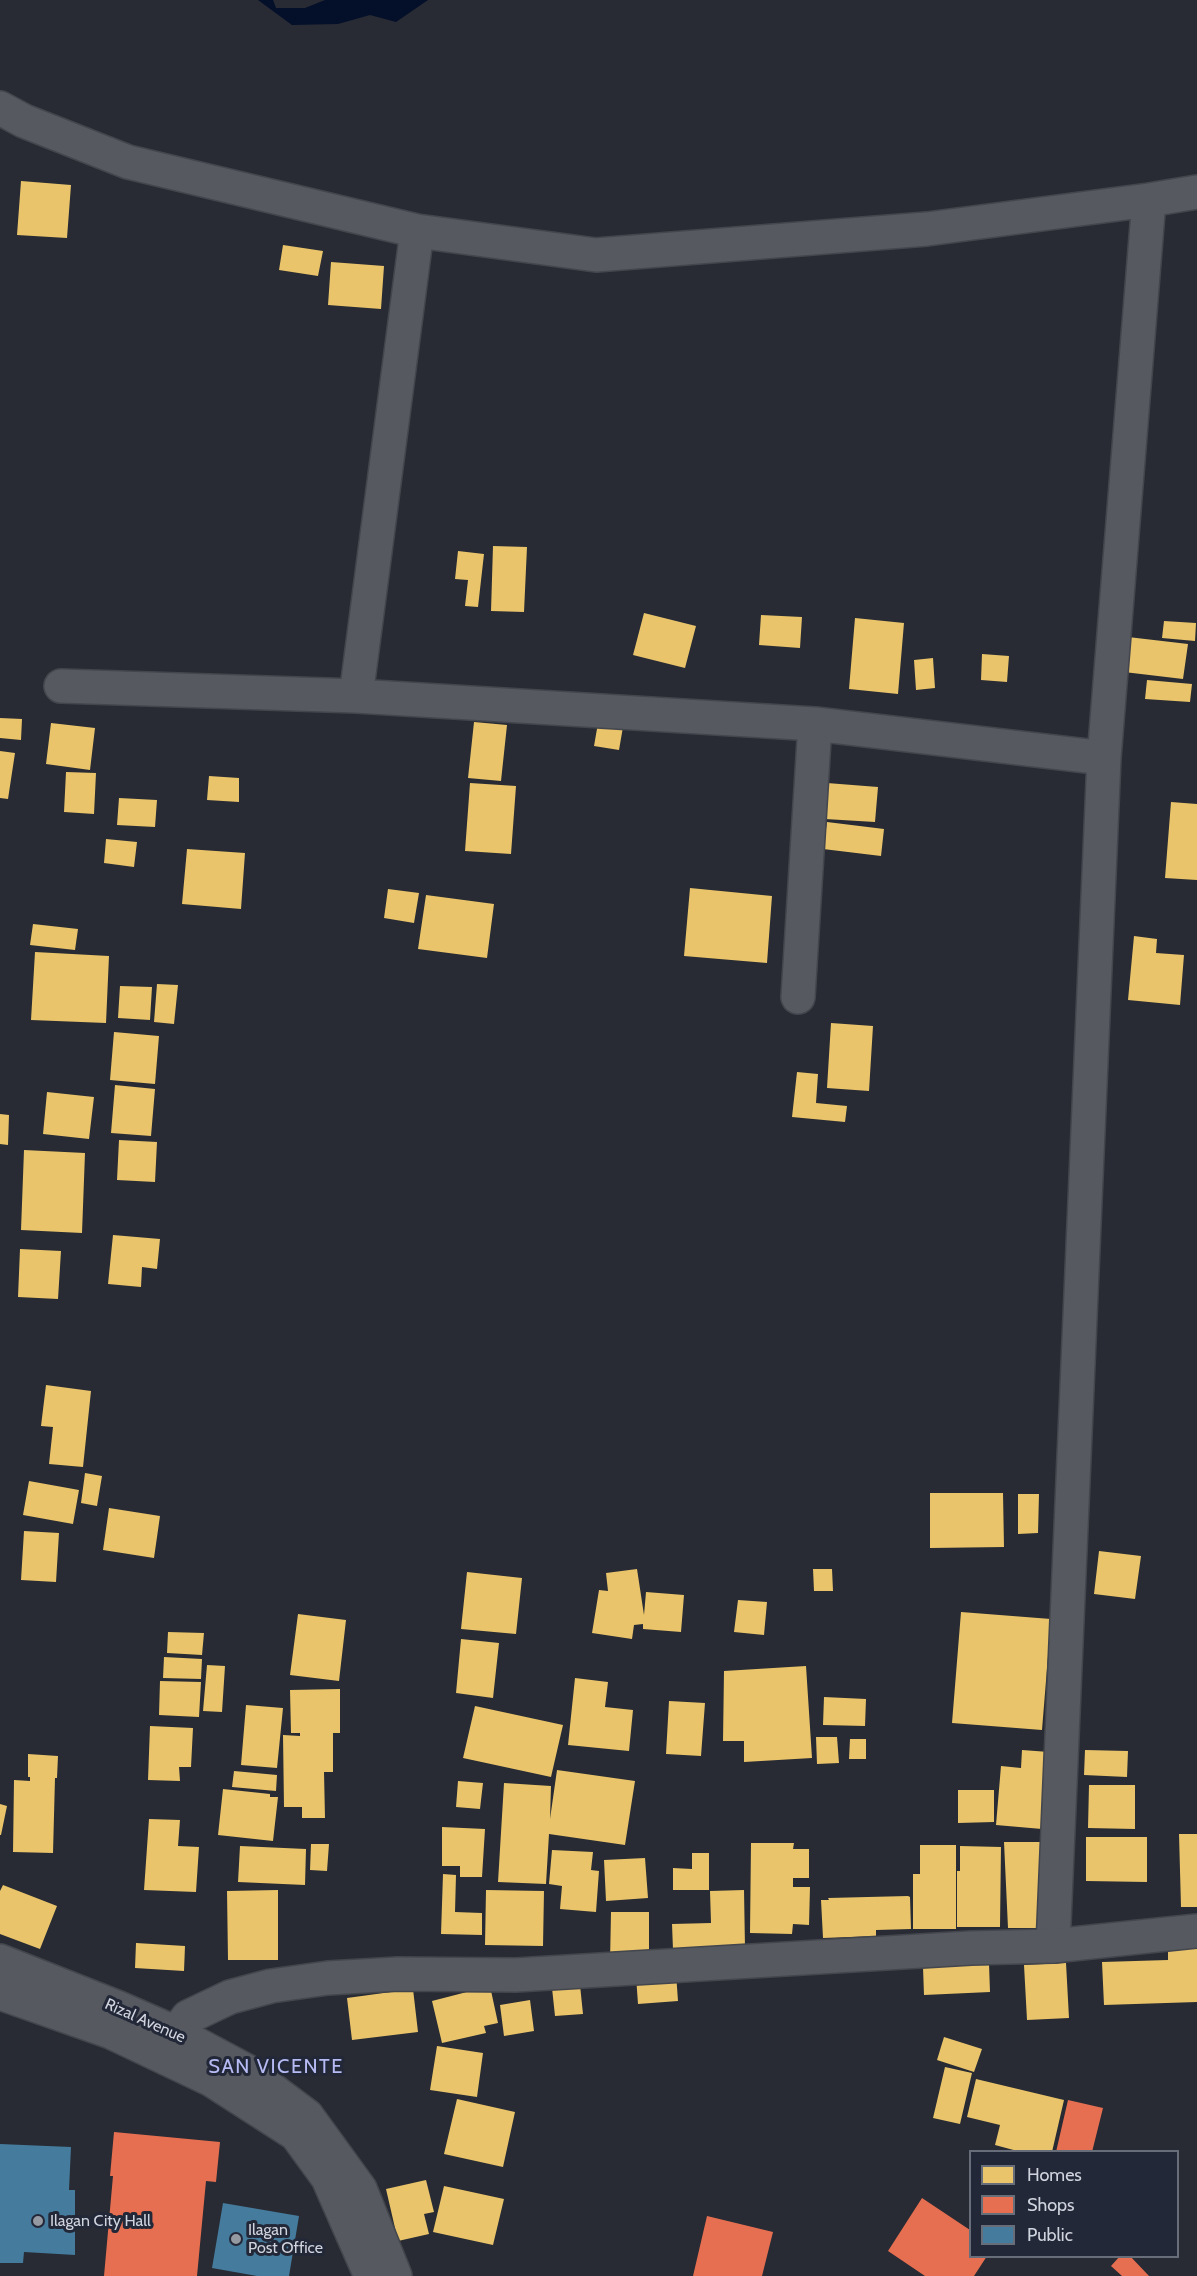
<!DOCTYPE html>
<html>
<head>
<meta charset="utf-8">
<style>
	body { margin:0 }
	#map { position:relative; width:1197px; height:2276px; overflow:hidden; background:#282b33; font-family:Cabin,sans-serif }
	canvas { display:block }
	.legend { position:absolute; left:969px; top:2150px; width:210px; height:108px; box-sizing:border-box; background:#232838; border:2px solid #686d7a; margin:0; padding:8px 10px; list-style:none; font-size:18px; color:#d0d4de }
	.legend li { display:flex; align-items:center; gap:12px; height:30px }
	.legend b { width:30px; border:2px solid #686d7a }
</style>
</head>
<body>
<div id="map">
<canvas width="1197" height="2276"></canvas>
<ul class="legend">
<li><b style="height:16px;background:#e9c46a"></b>Homes</li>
<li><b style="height:16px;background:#e76f51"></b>Shops</li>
<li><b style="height:16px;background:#457b9d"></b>Public</li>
</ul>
</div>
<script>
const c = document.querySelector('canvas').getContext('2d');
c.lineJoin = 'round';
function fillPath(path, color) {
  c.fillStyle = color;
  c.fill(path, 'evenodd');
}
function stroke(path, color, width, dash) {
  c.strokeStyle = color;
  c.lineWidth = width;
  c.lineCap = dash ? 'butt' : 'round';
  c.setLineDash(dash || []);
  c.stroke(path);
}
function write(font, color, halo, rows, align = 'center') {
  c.font = font + ' Cabin,sans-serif';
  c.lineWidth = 6;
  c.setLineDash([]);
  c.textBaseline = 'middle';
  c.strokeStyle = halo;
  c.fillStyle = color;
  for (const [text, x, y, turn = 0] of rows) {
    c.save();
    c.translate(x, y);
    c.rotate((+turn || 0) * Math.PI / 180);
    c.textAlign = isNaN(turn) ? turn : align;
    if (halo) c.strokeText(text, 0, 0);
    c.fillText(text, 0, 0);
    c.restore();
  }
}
fillPath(new Path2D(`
	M 258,0 L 273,0 L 276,8 L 305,8 L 325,0 L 428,0 L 396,22 L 370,15 L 338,24 L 292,25 Z`), '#040f2a');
fillPath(new Path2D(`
	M 21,181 L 71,185 L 67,238 L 17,235 Z
	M 283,245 L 323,251 L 318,276 L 279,270 Z
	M 331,262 L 384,266 L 381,309 L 328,305 Z
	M 493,546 L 527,547 L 524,612 L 491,611 Z
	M 458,551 L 484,554 L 478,607 L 465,606 L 468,580 L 455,579 Z
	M 644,613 L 696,626 L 685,668 L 633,655 Z
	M 761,615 L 802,617 L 800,648 L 759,645 Z
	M 855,618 L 904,623 L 898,694 L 849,689 Z
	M 1164,621 L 1196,623 L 1195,641 L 1162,638 Z
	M 1128,637 L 1188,644 L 1183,679 L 1124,672 Z
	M 982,654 L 1009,656 L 1007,682 L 981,680 Z
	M 933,658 L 935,688 L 916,690 L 914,660 Z
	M 1147,680 L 1192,684 L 1190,702 L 1145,699 Z
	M 0,718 L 22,719 L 21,740 L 0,738 Z
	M 474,722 L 507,725 L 501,781 L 468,778 Z
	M 51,723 L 95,728 L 90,770 L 46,764 Z
	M 598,723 L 623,727 L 619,750 L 594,746 Z
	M 0,751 L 15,753 L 8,799 L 0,798 Z
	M 66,772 L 96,773 L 94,814 L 64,812 Z
	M 209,776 L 239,778 L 239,802 L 207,800 Z
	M 470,783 L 516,786 L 511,854 L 465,851 Z
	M 827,783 L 878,787 L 875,822 L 825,819 Z
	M 119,798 L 157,800 L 155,827 L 117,825 Z
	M 1171,802 L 1197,804 L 1197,880 L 1165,878 Z
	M 827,822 L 884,829 L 881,856 L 823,849 Z
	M 106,839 L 137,842 L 134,867 L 104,863 Z
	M 187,849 L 245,853 L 241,909 L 182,904 Z
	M 690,888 L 772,896 L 767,963 L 684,956 Z
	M 388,889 L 419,893 L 414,923 L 384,918 Z
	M 426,895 L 494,904 L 487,958 L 418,949 Z
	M 33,924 L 78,929 L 75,950 L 30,945 Z
	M 1134,936 L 1157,939 L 1156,953 L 1184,955 L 1180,1005 L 1128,1000 Z
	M 35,952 L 109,956 L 106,1023 L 31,1020 Z
	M 157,984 L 178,985 L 174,1024 L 154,1022 Z
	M 120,986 L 152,987 L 150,1020 L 118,1018 Z
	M 831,1023 L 873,1026 L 869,1091 L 827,1088 Z
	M 114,1032 L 159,1036 L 155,1084 L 110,1080 Z
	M 797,1072 L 818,1074 L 816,1103 L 847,1106 L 845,1122 L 792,1117 Z
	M 115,1085 L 155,1089 L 151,1136 L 111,1133 Z
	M 47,1092 L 94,1097 L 89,1139 L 43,1134 Z
	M 0,1114 L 9,1115 L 8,1145 L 0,1144 Z
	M 119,1140 L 157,1142 L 155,1182 L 117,1180 Z
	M 24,1150 L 85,1153 L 82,1233 L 21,1230 Z
	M 113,1235 L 160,1239 L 157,1269 L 142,1267 L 141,1287 L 108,1284 Z
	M 20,1249 L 61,1251 L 58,1299 L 18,1297 Z
	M 46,1385 L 91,1391 L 83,1467 L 49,1464 L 53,1427 L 41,1426 Z
	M 85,1473 L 102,1476 L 97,1506 L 81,1503 Z
	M 29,1481 L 79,1490 L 73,1524 L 23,1515 Z
	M 930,1493 L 1003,1493 L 1004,1547 L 930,1548 Z
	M 1018,1494 L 1039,1494 L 1038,1533 L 1018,1534 Z
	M 109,1508 L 160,1516 L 154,1558 L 103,1550 Z
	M 24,1531 L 59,1533 L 56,1582 L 21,1580 Z
	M 1099,1551 L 1141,1556 L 1135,1599 L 1094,1594 Z
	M 637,1569 L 644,1615 L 646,1592 L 684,1595 L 681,1632 L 643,1629 L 643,1624 L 634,1625 L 632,1639 L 592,1633 L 599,1590 L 608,1591 L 606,1573 Z
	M 813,1569 L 832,1569 L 833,1591 L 814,1591 Z
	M 467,1572 L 522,1578 L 516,1634 L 461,1629 Z
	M 738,1600 L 767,1602 L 764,1635 L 734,1632 Z
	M 961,1612 L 1051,1619 L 1042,1730 L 952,1723 Z
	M 298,1614 L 346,1620 L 339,1681 L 290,1675 Z
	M 168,1632 L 204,1633 L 202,1655 L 167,1653 Z
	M 461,1639 L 499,1643 L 493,1698 L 456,1693 Z
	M 164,1657 L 202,1659 L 201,1679 L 163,1678 Z
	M 207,1665 L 225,1666 L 222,1712 L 203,1711 Z
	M 806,1666 L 812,1758 L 744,1762 L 744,1741 L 723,1741 L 724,1671 Z
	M 575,1678 L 608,1682 L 605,1707 L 633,1710 L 629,1751 L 568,1745 Z
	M 160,1681 L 201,1682 L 199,1717 L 159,1715 Z
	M 340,1689 L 340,1733 L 333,1733 L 333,1772 L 324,1772 L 325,1818 L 302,1818 L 302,1807 L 284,1807 L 283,1735 L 300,1736 L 300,1733 L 291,1733 L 290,1690 Z
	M 824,1697 L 866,1699 L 865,1726 L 823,1725 Z
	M 669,1701 L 705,1703 L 701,1756 L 666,1754 Z
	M 246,1705 L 283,1708 L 277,1768 L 241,1765 Z
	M 475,1706 L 563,1725 L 551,1777 L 463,1758 Z
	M 150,1726 L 193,1728 L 191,1767 L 179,1767 L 180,1781 L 148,1780 Z
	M 816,1737 L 837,1737 L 839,1763 L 817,1764 Z
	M 850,1739 L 866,1739 L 866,1759 L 849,1759 Z
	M 1022,1750 L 1049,1752 L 1042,1829 L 996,1825 L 1001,1766 L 1021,1768 Z
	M 1085,1750 L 1128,1751 L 1127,1777 L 1084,1775 Z
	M 28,1754 L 58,1756 L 57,1778 L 55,1778 L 53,1853 L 13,1852 L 14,1780 L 30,1781 L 30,1777 L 28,1777 Z
	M 557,1770 L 635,1781 L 625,1845 L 549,1834 L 546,1884 L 498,1882 L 504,1783 L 551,1786 L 550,1819 Z
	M 234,1771 L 277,1775 L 276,1791 L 232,1787 Z
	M 458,1781 L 483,1783 L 480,1809 L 456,1807 Z
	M 1089,1785 L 1135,1785 L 1135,1829 L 1088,1828 Z
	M 223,1789 L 270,1794 L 270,1797 L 278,1797 L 273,1841 L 218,1835 Z
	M 958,1790 L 994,1790 L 994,1822 L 958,1823 Z
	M 0,1804 L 7,1806 L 1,1835 L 0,1835 Z
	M 149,1819 L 180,1820 L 178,1846 L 199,1847 L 196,1892 L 144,1890 Z
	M 442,1827 L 485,1829 L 482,1877 L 460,1877 L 460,1866 L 442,1866 Z
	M 1179,1834 L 1197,1834 L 1197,1907 L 1181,1907 Z
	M 1086,1837 L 1147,1837 L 1147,1882 L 1086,1881 Z
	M 1004,1842 L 1042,1842 L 1042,1928 L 1008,1928 Z
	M 751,1843 L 794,1843 L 793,1849 L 809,1849 L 809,1878 L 793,1878 L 793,1887 L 810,1887 L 809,1925 L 793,1924 L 792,1934 L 750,1933 Z
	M 311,1844 L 329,1844 L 327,1871 L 310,1870 Z
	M 920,1845 L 956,1845 L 956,1929 L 913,1929 L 913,1874 L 920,1874 Z
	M 240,1846 L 306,1849 L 305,1885 L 238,1882 Z
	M 960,1846 L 1001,1847 L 1000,1927 L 957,1927 L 957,1871 L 960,1871 Z
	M 552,1850 L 593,1852 L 591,1870 L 599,1871 L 596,1912 L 560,1909 L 562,1886 L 549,1884 Z
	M 692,1853 L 709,1853 L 709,1890 L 673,1890 L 673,1868 L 692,1869 Z
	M 645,1858 L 648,1898 L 606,1901 L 604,1860 Z
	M 443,1874 L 456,1875 L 455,1912 L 482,1913 L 482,1935 L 441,1934 Z
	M 3,1885 L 57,1906 L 40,1949 L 0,1934 L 0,1891 Z
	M 278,1890 L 278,1960 L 228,1960 L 227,1891 Z
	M 486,1890 L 544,1891 L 543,1946 L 485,1945 Z
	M 744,1890 L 745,1948 L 673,1950 L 672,1924 L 711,1923 L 710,1891 Z
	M 908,1896 L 910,1897 L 911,1929 L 876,1930 L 876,1936 L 823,1938 L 821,1900 L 829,1900 L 828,1898 Z
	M 611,1912 L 649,1912 L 649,1963 L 610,1963 Z
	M 136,1943 L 185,1946 L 184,1971 L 135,1968 Z
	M 1197,1943 L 1197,2002 L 1104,2005 L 1102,1962 L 1168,1960 L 1168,1947 Z
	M 1066,1963 L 1069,2018 L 1027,2020 L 1024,1965 Z
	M 989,1964 L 990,1992 L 924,1995 L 923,1967 Z
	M 676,1973 L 678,2001 L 638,2004 L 636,1976 Z
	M 580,1985 L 583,2014 L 555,2016 L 552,1988 Z
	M 490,1986 L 498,2023 L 484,2026 L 486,2033 L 442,2043 L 432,2001 Z
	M 413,1989 L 418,2032 L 352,2040 L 347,1998 Z
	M 530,2000 L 534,2031 L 504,2036 L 500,2005 Z
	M 944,2037 L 982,2049 L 974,2072 L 937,2060 Z
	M 437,2046 L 483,2053 L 477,2097 L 430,2090 Z
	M 945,2067 L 972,2073 L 960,2124 L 933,2118 Z
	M 976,2079 L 1064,2100 L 1052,2152 L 1021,2152 L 995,2145 L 1000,2125 L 967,2117 Z
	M 457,2099 L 515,2112 L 503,2167 L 444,2154 Z
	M 426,2180 L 434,2212 L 424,2214 L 429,2234 L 398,2241 L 386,2189 Z
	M 444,2186 L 504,2199 L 493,2245 L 433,2232 Z`), '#e9c46a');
fillPath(new Path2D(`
	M 1068,2100 L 1103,2108 L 1092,2152 L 1056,2152 Z
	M 114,2132 L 220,2142 L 216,2182 L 206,2181 L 197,2276 L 104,2276 L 113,2176 L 110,2176 Z
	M 922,2198 L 970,2230 L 970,2256 L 987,2256 L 974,2276 L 925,2276 L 888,2251 Z
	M 707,2216 L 773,2232 L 762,2276 L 693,2276 Z
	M 1120,2256 L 1130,2256 L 1149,2276 L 1122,2276 L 1111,2266 Z`), '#e76f51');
fillPath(new Path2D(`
	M 0,2144 L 71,2147 L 69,2190 L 75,2190 L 75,2255 L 24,2252 L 23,2263 L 0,2263 Z
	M 223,2203 L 299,2216 L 289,2276 L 257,2276 L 212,2268 Z`), '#457b9d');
const minor = new Path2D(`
	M 0,108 L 24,121 L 128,162 L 417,231 L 596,255 L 927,229 L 1149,200
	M 61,686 L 356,696 L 815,724 L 1104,758
	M 356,696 L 417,231
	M 798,997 L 815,724
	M 1053,1946 L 1104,758 L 1149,200 L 1197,192`);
const tertiary = new Path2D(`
	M 166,2058 L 176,2033 L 188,2017 L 230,1997 L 271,1986 L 328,1978 L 398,1974 L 516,1975 L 971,1948 L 1053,1946 L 1197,1931`);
const secondary = new Path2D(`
	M 0,1961 L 119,2008 L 176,2033 L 247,2071 L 307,2116 L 360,2189 L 395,2276
	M 0,1993 L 111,2032 L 212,2080 L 296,2134 L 328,2178 L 371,2276`);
stroke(minor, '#44464d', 36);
stroke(tertiary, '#44464d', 36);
stroke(secondary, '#44464d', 36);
stroke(minor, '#565960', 33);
stroke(tertiary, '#565960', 33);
stroke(secondary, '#565960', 33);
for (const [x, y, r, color] of [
	[38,2221,6,"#9599a2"],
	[236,2239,6,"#9599a2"]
]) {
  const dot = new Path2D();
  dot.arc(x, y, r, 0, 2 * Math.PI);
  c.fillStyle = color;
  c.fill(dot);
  stroke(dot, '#232838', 2);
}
write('16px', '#d0d4de', '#232838', [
	["Rizal Avenue",145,2021,24]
]);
write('16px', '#d0d4de', '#232838', [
	["Ilagan City Hall",50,2221],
	["Ilagan",248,2230],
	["Post Office",248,2248]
], 'left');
c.letterSpacing = '1.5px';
write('20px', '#b6bbf3', '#232838', [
	["SAN VICENTE",276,2067]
]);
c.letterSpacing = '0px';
</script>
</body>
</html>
